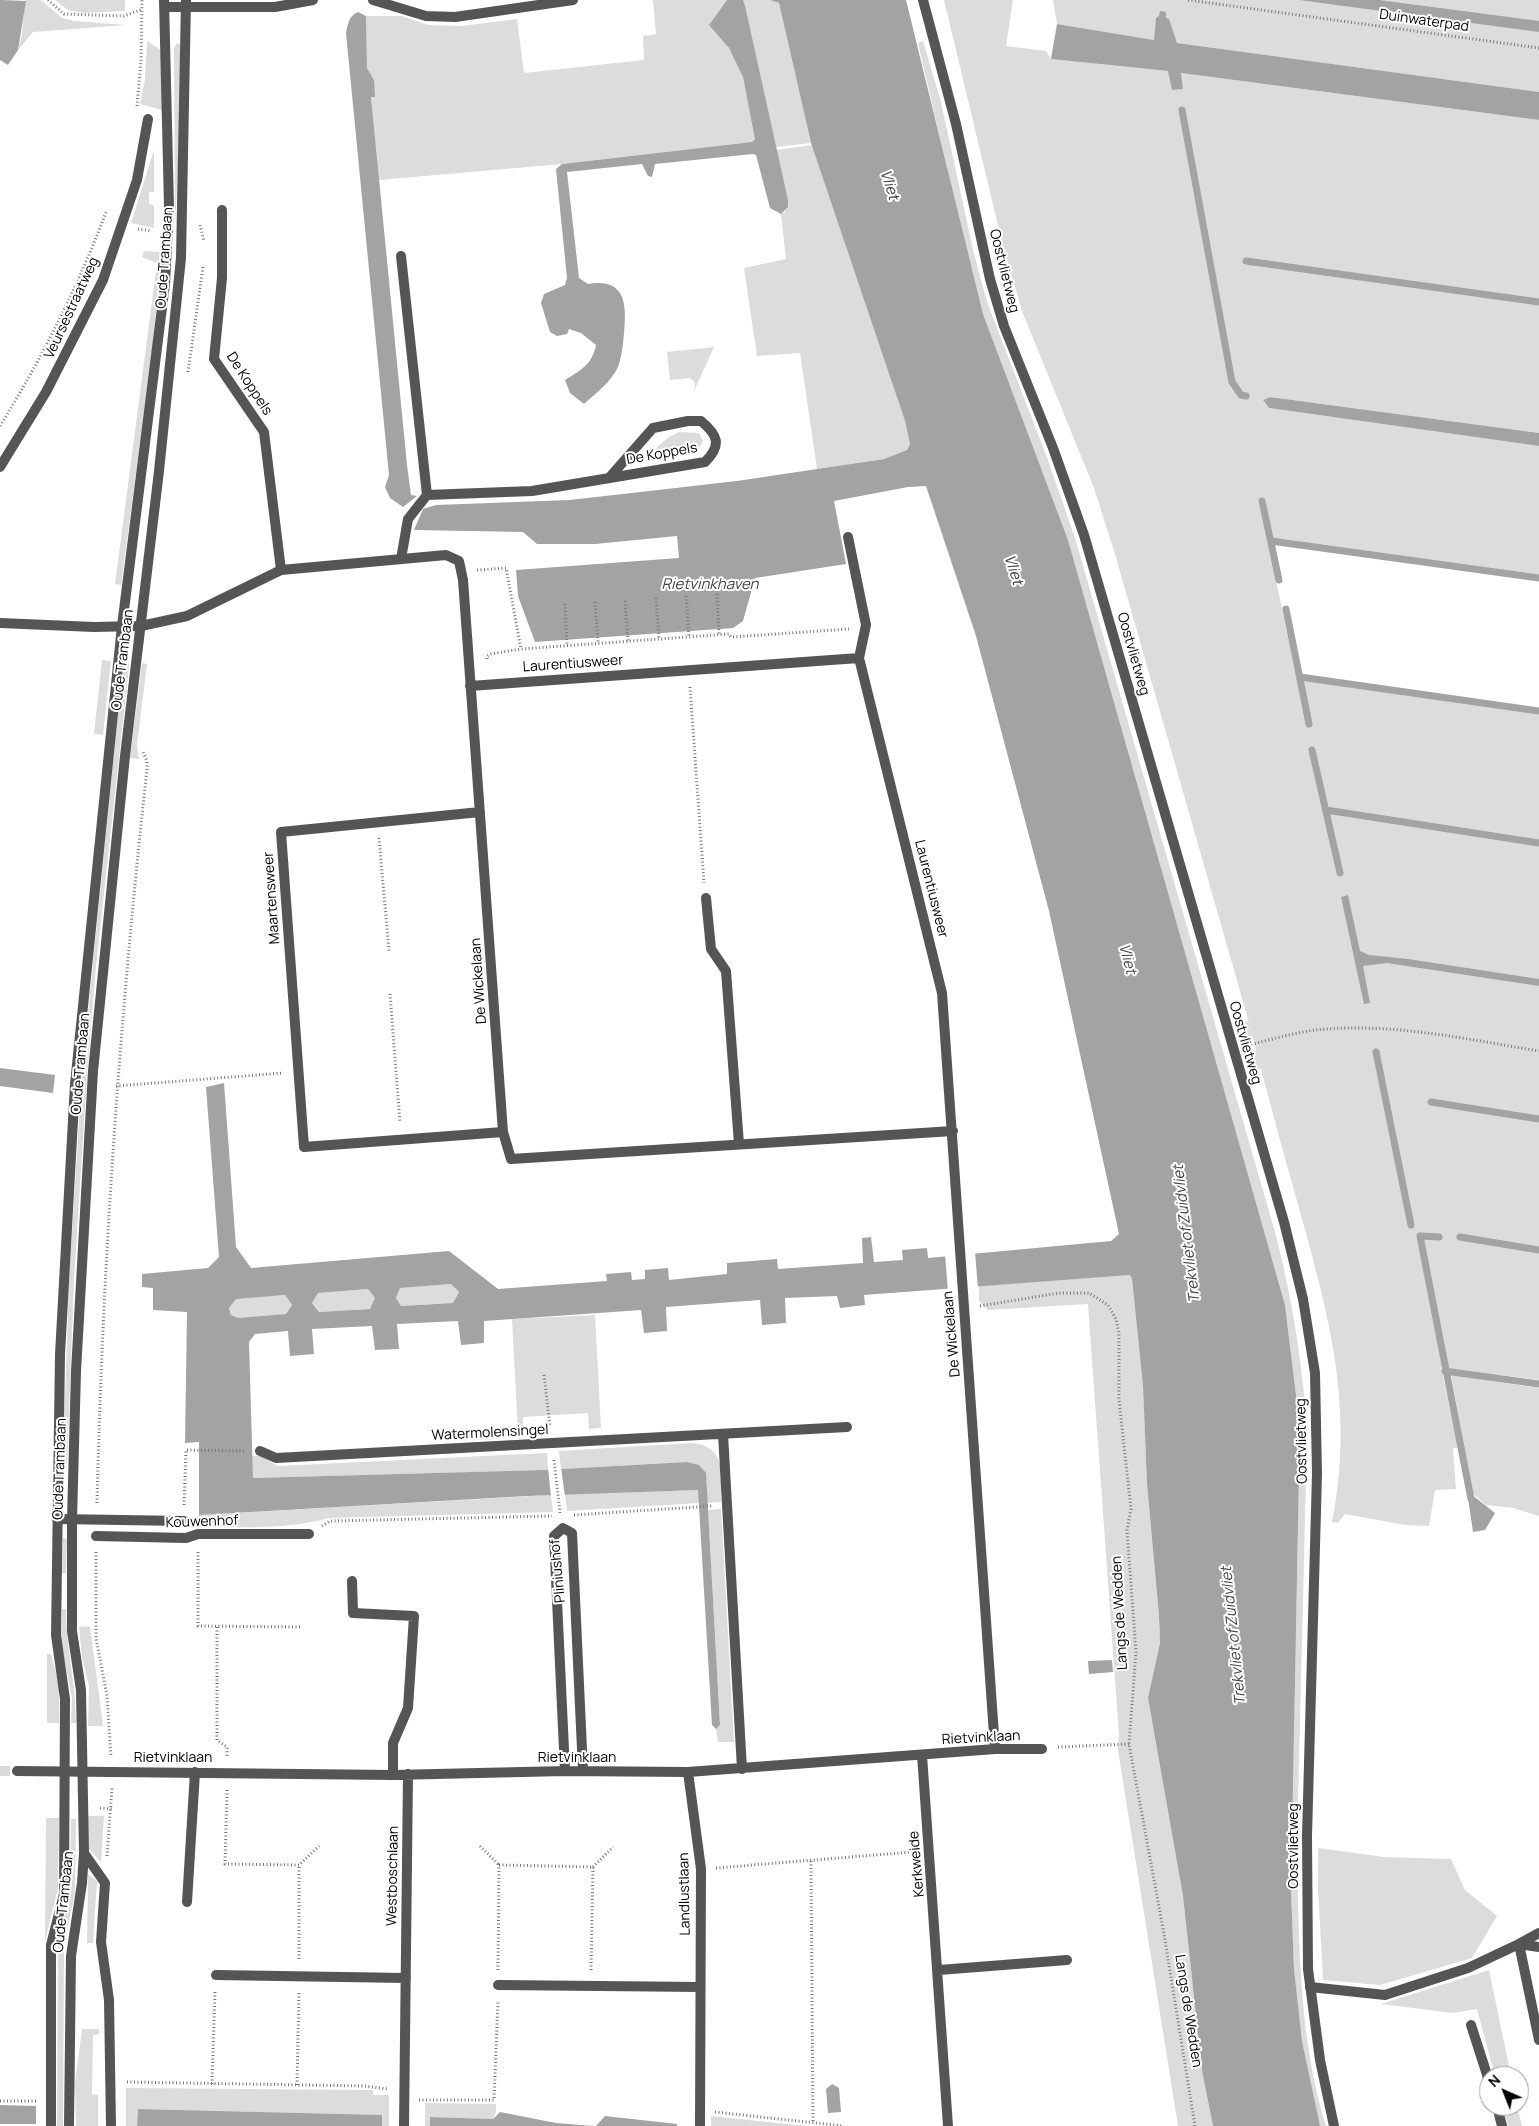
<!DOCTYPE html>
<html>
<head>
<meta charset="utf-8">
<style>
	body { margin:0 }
	#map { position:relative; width:1539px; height:2126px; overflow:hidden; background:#fff; font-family:Manrope,sans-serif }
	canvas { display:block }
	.north { position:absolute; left:1479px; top:2066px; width:50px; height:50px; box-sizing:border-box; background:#fff; border:1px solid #999; border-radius:50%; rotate:316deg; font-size:14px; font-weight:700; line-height:20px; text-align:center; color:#000 }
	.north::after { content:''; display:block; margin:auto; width:18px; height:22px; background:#000; clip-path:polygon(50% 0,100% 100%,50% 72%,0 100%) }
</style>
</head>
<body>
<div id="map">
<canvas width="1539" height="2126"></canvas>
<div class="north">N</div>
</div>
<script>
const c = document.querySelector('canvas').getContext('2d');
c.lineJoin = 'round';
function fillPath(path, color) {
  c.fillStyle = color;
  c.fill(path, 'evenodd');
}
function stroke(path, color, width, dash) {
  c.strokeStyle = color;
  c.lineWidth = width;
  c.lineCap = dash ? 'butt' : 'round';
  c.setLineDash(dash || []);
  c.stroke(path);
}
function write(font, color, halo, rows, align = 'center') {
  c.font = font + ' Manrope,sans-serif';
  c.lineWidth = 4;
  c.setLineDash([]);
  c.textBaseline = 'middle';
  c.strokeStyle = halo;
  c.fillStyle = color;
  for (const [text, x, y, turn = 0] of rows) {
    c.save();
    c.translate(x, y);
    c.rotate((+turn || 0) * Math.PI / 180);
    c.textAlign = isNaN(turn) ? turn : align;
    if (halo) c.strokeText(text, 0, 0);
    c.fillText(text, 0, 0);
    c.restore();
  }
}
fillPath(new Path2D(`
	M 25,0 L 41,0 L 62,18 L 75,21 L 126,25 L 33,32 L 18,50 L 22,35 Z
	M 55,0 L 125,0 L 125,11 L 85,13 L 68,10 Z
	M 653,0 L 727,0 L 710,25 L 729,48 L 738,65 L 743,77 L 755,134 L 755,139 L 752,142 L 562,164 L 379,180 L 371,97 L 374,80 L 367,68 L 366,16 L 401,16 L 429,25 L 462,26 L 517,19 L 524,73 L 644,60 L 643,36 L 656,34 Z
	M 743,0 L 770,0 L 779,3 L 811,143 L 776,147 Z
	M 944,0 L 1013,0 L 1006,46 L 1046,51 L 1051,59 L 1168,71 L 1183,89 L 1181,73 L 1539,120 L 1539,433 L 1270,397 L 1263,400 L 1269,408 L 1539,446 L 1539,578 L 1268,543 L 1297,679 L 1539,714 L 1539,1380 L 1441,1367 L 1458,1448 L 1453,1448 L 1456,1489 L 1435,1490 L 1429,1526 L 1405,1525 L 1345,1514 L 1338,1523 L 1332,1522 C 1355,1409 1329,1316 1299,1208 C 1286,1162 1273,1115 1261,1069 L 1251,1069 L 1247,1062 L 1249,1055 L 1256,1050 L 1253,1037 C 1243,1036 1240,1032 1236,1023 L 1249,1021 L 1248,1019 L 1115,554 L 1094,488 L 1022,311 L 1002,242 Z
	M 1053,0 L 1539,0 L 1539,92 L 1176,43 L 1154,37 L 1154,40 L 1057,24 Z
	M 147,41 L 161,50 L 162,110 L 140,104 L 145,79 Z
	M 923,41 L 941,102 L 974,254 L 987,302 L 1048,460 L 1075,538 L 1277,1239 C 1293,1305 1304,1369 1307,1438 L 1297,1844 C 1299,1938 1298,2036 1326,2126 L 1320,2126 L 1317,2114 L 1302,2041 L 1294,1969 L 1291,1890 L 1299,1474 L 1296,1395 L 1285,1305 L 1068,540 L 983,314 L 961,228 L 918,43 Z
	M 177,43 L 181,45 L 180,127 L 175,226 L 174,48 Z
	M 812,145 L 905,421 L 910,444 L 907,450 L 884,459 L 817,469 L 800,353 L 757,356 L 744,268 L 786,259 L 781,214 L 785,212 L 788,200 L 776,150 Z
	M 154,150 L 154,192 L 149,192 L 149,204 L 154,205 L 154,228 L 131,223 Z
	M 144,251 L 161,252 L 153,345 L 121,585 L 115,584 L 157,263 L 142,257 Z
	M 714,347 L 694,391 L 695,383 L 690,378 L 670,380 L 667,352 Z
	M 679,432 L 699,433 L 703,441 C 698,456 673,454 659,456 L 655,452 L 657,447 L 669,437 Z
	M 102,660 L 111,661 L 103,735 L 94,734 Z
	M 123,662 L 129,663 L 129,666 L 96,967 L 87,1074 L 74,1280 L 67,1465 L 63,1459 L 69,1280 L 82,1074 Z
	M 142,663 L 147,664 L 137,745 L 139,759 L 130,758 Z
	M 1130,1275 L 1132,1279 L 1143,1386 L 1147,1484 L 1159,1616 L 1160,1643 L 1148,1698 L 1183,1896 L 1202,2071 L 1213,2126 L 1178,2126 L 1118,1750 L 1119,1735 L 1088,1304 L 988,1310 L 979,1301 L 979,1286 Z
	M 451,1284 L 459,1292 L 453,1303 L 401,1306 L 396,1298 L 400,1288 Z
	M 368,1289 L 376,1298 L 370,1309 L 319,1312 L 312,1303 L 317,1293 Z
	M 285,1295 L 292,1305 L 286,1314 L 238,1318 L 231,1315 L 229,1308 L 236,1298 Z
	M 595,1315 L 601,1428 L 589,1429 L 588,1413 L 523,1417 L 523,1432 L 518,1432 L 512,1319 Z
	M 1451,1375 L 1539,1388 L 1539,1516 L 1513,1508 L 1486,1505 L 1472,1493 Z
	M 693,1443 C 728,1448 720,1474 721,1502 L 707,1503 C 706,1481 711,1469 687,1462 L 561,1469 L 559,1451 Z
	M 547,1453 L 548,1470 L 253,1478 L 252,1456 L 260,1456 L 278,1466 Z
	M 699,1490 L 699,1503 L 567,1511 L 565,1494 Z
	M 551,1495 L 553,1512 L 329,1518 C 285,1530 241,1527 196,1527 L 196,1517 L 199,1515 Z
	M 721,1509 L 734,1742 L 718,1742 L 716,1729 L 720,1725 L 708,1510 Z
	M 63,1538 L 67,1539 L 66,1573 L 62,1573 Z
	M 62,1609 L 66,1609 C 66,1648 76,1684 76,1723 L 71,1723 L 72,1698 L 61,1642 Z
	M 90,1626 L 103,1726 L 88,1726 L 89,1687 L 82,1657 L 79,1627 Z
	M 47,1654 L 51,1654 L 59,1685 L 59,1723 L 47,1723 Z
	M 88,1816 L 104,1816 L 101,1862 L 88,1848 Z
	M 46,1818 L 59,1818 L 58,1888 L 45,1941 Z
	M 71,1819 L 76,1819 L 75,1893 L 64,1945 L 63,2126 L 57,2126 L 58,1945 L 70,1892 Z
	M 1318,1848 L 1384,1857 L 1451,1859 L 1465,1890 L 1497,1916 L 1472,1958 L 1380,1985 L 1323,1980 L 1318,1889 Z
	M 88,1874 L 97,1881 L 93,1943 L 87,1943 Z
	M 1489,1970 L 1511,2076 L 1495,2076 L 1477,2009 L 1453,2013 L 1381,2004 Z
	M 82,2029 L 99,2029 L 99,2034 L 93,2035 L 92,2094 L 98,2095 L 98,2126 L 76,2126 L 75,2083 Z
	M 126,2088 L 373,2090 L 373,2095 L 389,2095 L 389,2126 L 382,2126 L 382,2115 L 138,2109 L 137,2126 L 126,2126 Z
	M 425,2103 L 496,2104 L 496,2112 L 493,2119 L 431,2117 L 430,2126 L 425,2126 Z
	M 1503,2106 L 1517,2106 L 1522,2126 L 1508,2126 Z
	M 711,2116 L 806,2126 L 711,2126 Z`), '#dcdcdc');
fillPath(new Path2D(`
	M 0,0 L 26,1 L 18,50 L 8,65 L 0,60 Z
	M 727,0 L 743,0 L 745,6 L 788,200 L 788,207 L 781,214 L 770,208 L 756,155 L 753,154 L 655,164 L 652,177 L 648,176 L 642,164 L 567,172 L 579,278 L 588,284 C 625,278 627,303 624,333 C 623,344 622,356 618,367 C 611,382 596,393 584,404 L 570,393 L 565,380 C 581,370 592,365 596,345 L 581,333 L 569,329 L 567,334 L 557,336 L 550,332 L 541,303 L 544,294 L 565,285 L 567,278 L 556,169 L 562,164 L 752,142 L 755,139 L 743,77 L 729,48 L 709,25 Z
	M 770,0 L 906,0 L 983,314 L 1068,540 L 1285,1305 L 1296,1395 L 1299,1474 L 1291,1890 L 1294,1969 L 1302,2041 L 1320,2126 L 1213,2126 L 1202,2071 L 1183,1896 L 1148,1698 L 1160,1643 L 1159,1616 L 1147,1484 L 1143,1386 L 1132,1279 L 1130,1275 L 864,1295 L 865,1305 L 840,1308 L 837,1296 L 785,1298 L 786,1323 L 762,1325 L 760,1300 L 666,1307 L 667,1331 L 644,1333 L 641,1310 L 484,1321 L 484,1343 L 461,1345 L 458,1321 L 397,1324 L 399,1349 L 375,1350 L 372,1326 L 312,1329 L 314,1354 L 290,1356 L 288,1331 L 255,1334 L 249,1342 L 253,1478 L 544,1470 L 687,1462 L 699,1465 L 706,1473 L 720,1725 L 716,1729 L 712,1725 L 698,1490 L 527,1496 L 199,1515 L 199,1442 L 185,1443 L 187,1312 L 153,1310 L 153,1288 L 142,1287 L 142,1274 L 208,1268 L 219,1257 L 206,1087 L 224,1083 L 236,1247 L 251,1268 L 449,1251 L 498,1289 L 607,1281 L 606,1274 L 631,1272 L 632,1280 L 645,1279 L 645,1270 L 668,1268 L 669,1280 L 727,1274 L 727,1263 L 777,1259 L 778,1269 L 863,1263 L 862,1238 L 871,1237 L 874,1262 L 903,1260 L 902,1250 L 927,1248 L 928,1258 L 1111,1241 L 1119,1234 L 1049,911 L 976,636 L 926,486 L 908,487 L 834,501 L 846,564 L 755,578 L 743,621 L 733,628 L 535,642 L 518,596 L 516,570 L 679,558 L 677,536 L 595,544 L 537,544 L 523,532 L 414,530 L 423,509 L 436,505 L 570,500 L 737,481 L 884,459 L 907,450 L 910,444 L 905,421 L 811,143 L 779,3 ZM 451,1284 L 459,1292 L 453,1303 L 401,1306 L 396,1298 L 400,1288 ZM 368,1289 L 375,1298 L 370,1309 L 319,1312 L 312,1303 L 318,1293 ZM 285,1295 L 292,1305 L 286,1314 L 238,1318 L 231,1315 L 229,1308 L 236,1299 Z
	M 1299,0 L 1379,0 L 1539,21 L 1539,32 Z
	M 1160,11 L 1166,12 L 1166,18 L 1169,19 L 1177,43 L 1539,92 L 1539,120 L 1181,73 L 1183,89 L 1172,90 L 1168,71 L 1051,59 L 1057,24 L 1154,40 L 1156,18 L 1159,16 Z
	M 358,12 L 366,16 L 367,68 L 374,80 L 375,97 L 371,97 L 407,465 L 411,495 L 417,496 L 403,507 L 390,498 L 385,487 L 389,475 L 346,33 C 348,23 349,16 358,12 Z
	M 1270,397 L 1539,433 L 1539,446 L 1269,408 L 1263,400 Z
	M 1348,895 L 1360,951 L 1369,955 L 1408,959 L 1539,979 L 1539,986 L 1387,963 L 1363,966 L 1370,1003 L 1364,1004 L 1341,897 Z
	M 0,1068 L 55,1075 L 53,1093 L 0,1086 Z
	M 1467,1491 L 1495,1513 L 1485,1530 L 1473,1532 Z
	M 1112,1660 L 1113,1672 L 1089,1674 L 1088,1661 Z
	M 832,2084 L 839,2088 L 841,2112 L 828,2113 L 826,2089 Z
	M 0,2105 L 36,2106 L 36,2124 L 0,2124 Z
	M 138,2109 L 382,2115 L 382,2126 L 137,2126 Z
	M 500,2112 L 556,2123 L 594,2126 L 430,2126 L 430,2117 L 493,2119 Z
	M 605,2116 L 677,2124 L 677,2126 L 596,2126 Z`), '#a3a3a3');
fillPath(new Path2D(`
	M 975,1252 L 978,1289 L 948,1291 L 945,1254 Z
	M 561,1467 L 565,1497 L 551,1497 L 548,1468 Z`), '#fff');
stroke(new Path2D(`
	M 1182,110 L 1232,382 L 1241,395 L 1246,396
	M 1246,261 L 1539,302
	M 1262,501 L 1279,580
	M 1271,541 L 1539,578
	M 1286,609 L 1309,724
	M 1300,677 L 1539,711
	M 1312,750 L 1340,873
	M 1326,810 L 1539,843
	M 1376,1052 L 1411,1225
	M 1431,1102 L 1539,1119
	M 1439,1237 L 1420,1236 L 1471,1499
	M 1460,1237 L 1539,1250
	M 1445,1371 L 1539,1384`), '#a3a3a3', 7);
stroke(new Path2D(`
	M 0,1771 L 17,1771`), '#d9d9d9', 10, [10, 5]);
stroke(new Path2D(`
	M 48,0 L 64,14 L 124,16 L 143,9
	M 1188,0 L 1539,48
	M 137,106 L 141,61 L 142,0
	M 200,225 L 204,241
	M 138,229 L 152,231
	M 188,372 L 203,267
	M 0,426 C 42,358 78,287 106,212
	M 477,570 L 506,568 L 521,649
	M 717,594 L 719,634
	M 686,596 L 689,637
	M 656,598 L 659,639
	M 625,601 L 628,641
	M 595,602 L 598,643
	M 565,604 L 567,645
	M 487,659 L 487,656 L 491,654 L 521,649 L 729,634 L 731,637 L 849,629
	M 690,687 L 704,883
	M 379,838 L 389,951
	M 390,994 L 400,1123
	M 1248,1045 C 1270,1040 1293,1033 1315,1030 C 1390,1022 1465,1039 1539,1051
	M 116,1086 L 283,1073
	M 980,1306 L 1059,1293 L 1089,1293 L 1108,1305 L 1116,1319 L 1119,1333 L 1119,1400 L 1131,1509 L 1127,1530 L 1136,1652 L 1129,1744 L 1164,1934 L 1195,2126
	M 544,1375 L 550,1426
	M 554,1460 L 560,1513
	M 97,1503 C 103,1256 120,1015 147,769 L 147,761 L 143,752
	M 184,1505 L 186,1450 L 245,1451
	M 574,1515 L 712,1506
	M 322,1526 L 330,1521 L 552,1516
	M 96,1552 L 96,1638 L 107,1696 L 111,1757
	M 198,1552 L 198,1626 L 301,1627
	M 217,1627 L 217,1740 L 227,1747 L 227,1756
	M 1058,1747 L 1129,1744
	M 227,1790 L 225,1864 L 299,1865 L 319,1846
	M 100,1808 L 112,1809
	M 480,1846 L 499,1865
	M 107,1856 L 112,1788
	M 811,1861 L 813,2123
	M 593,1867 L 613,1847
	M 716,1868 L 912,1852
	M 299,1959 L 299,1865
	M 498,1970 L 499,1865 L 593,1867 L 591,1970
	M 127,2082 L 364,2086 L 388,2089
	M 212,2084 L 215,1990
	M 297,2085 L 299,1993
	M 419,2100 L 494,2100 L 498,2001
	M 0,2101 L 36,2101
	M 715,2112 L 844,2126`), '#777', 3, [1, 2.5]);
stroke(new Path2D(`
	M 373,0 L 426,16 L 455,17 L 573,0
	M 165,7 L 275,7 L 313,0
	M 352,1581 L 353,1613 L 414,1616 L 408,1708 L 393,1743 L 393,1775
	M 187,1902 L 195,1772
	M 1539,1933 L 1519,1944 L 1539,2040
	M 1310,1987 L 1385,1995 L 1468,1968 L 1519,1944 L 1539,1947
	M 1471,2025 L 1489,2081
	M 1497,2106 L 1502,2126`), '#555', 10);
stroke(new Path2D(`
	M 96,1536 L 186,1538 L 198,1534 L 309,1534`), '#555', 10);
stroke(new Path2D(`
	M 923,0 L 956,124 L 990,279 L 1004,326 L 1053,448 L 1084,535 L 1284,1222 L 1303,1299 L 1315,1373 L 1317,1474 L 1307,1836 L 1308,1969 L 1320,2060 L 1334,2126
	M 222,210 L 222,278 L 214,359 L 264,432 L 281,570
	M 401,256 L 427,495
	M 0,467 L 46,392 L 103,280 L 137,180 L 148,119
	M 848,537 L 866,625 L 859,658
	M 401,559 L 408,519 L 427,495 L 532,491 L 705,462 C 722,445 718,435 701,421 L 688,421 L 653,428 L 609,478
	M 0,623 L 94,627 L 141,626 L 187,616 L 281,570 L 446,555 L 459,561 L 463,580 L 503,1132 L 511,1159 L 953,1131
	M 470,686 L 859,658 L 942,993 L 995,1749
	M 480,812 L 281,832 L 304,1147 L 503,1132
	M 706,898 L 711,949 L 726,971 L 739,1144
	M 723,1434 L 742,1769
	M 260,1451 L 276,1458 L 847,1427
	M 57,1519 L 184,1521
	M 922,1755 L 948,2126
	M 17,1771 L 393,1775 L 565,1771 L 688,1772 L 995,1749 L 1042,1749
	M 565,1771 L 554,1536 L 563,1528 L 572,1533 L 583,1771
	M 688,1772 L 701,1869 L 700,2126
	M 84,1853 L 105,1883 L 101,1942 L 109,2000 L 111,2126
	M 939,1970 L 1067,1960
	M 216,1975 L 406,1978
	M 498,1985 L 700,1987
	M 404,2126 L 408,1774`), '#555', 10);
stroke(new Path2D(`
	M 51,2126 L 51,1945 L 64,1894 L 65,1699 L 56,1635 L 60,1354 L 75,1084 L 122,626 L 165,284 L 169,206 L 164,0
	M 69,2126 L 71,1956 L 82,1883 L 84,1853 L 81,1690 L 72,1631 L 72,1520 L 76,1371 L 93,1071 L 125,756 L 159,471 L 181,258 L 186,0`), '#555', 10);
write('14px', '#000', '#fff', [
	["Duinwaterpad",1424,21,8],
	["Oude Trambaan",165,258,-86],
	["Oostvlietweg",1004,271,76],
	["Veursestraatweg",72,308,-65],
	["De Koppels",249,384,57],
	["De Koppels",662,454,-10],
	["Oostvlietweg",1133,654,74],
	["Oude Trambaan",123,660,-83],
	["Laurentiusweer",573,664,-4],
	["Laurentiusweer",931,889,76],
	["Maartensweer",272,898,-94],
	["De Wickelaan",479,981,-94],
	["Oostvlietweg",1245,1043,74],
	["Oude Trambaan",81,1064,-85],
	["De Wickelaan",952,1334,-95],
	["Watermolensingel",490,1433,-3],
	["Oostvlietweg",1302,1441,-91],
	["Oude Trambaan",60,1469,-88],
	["Kouwenhof",202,1522,-2],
	["Pliniushof",558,1571,-95],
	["Langs de Wedden",1120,1613,-93],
	["Rietvinklaan",981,1738,-3],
	["Rietvinklaan",173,1758],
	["Rietvinklaan",577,1758],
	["Oostvlietweg",1294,1846,-90],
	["Kerkweide",917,1864,-95],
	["Westboschlaan",393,1876,-89],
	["Landlustlaan",685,1894,-91],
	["Oude Trambaan",64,1902,-84],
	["Langs de Wedden",1188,2011,81]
]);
write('italic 15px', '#444', '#fff', [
	["Vliet",889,185,72],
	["Vliet",1013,570,72],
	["Rietvinkhaven",710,585],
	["Vliet",1127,959,75],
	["Trekvliet of Zuidvliet",1187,1234,-97],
	["Trekvliet of Zuidvliet",1234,1636,-96]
]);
</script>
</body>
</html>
